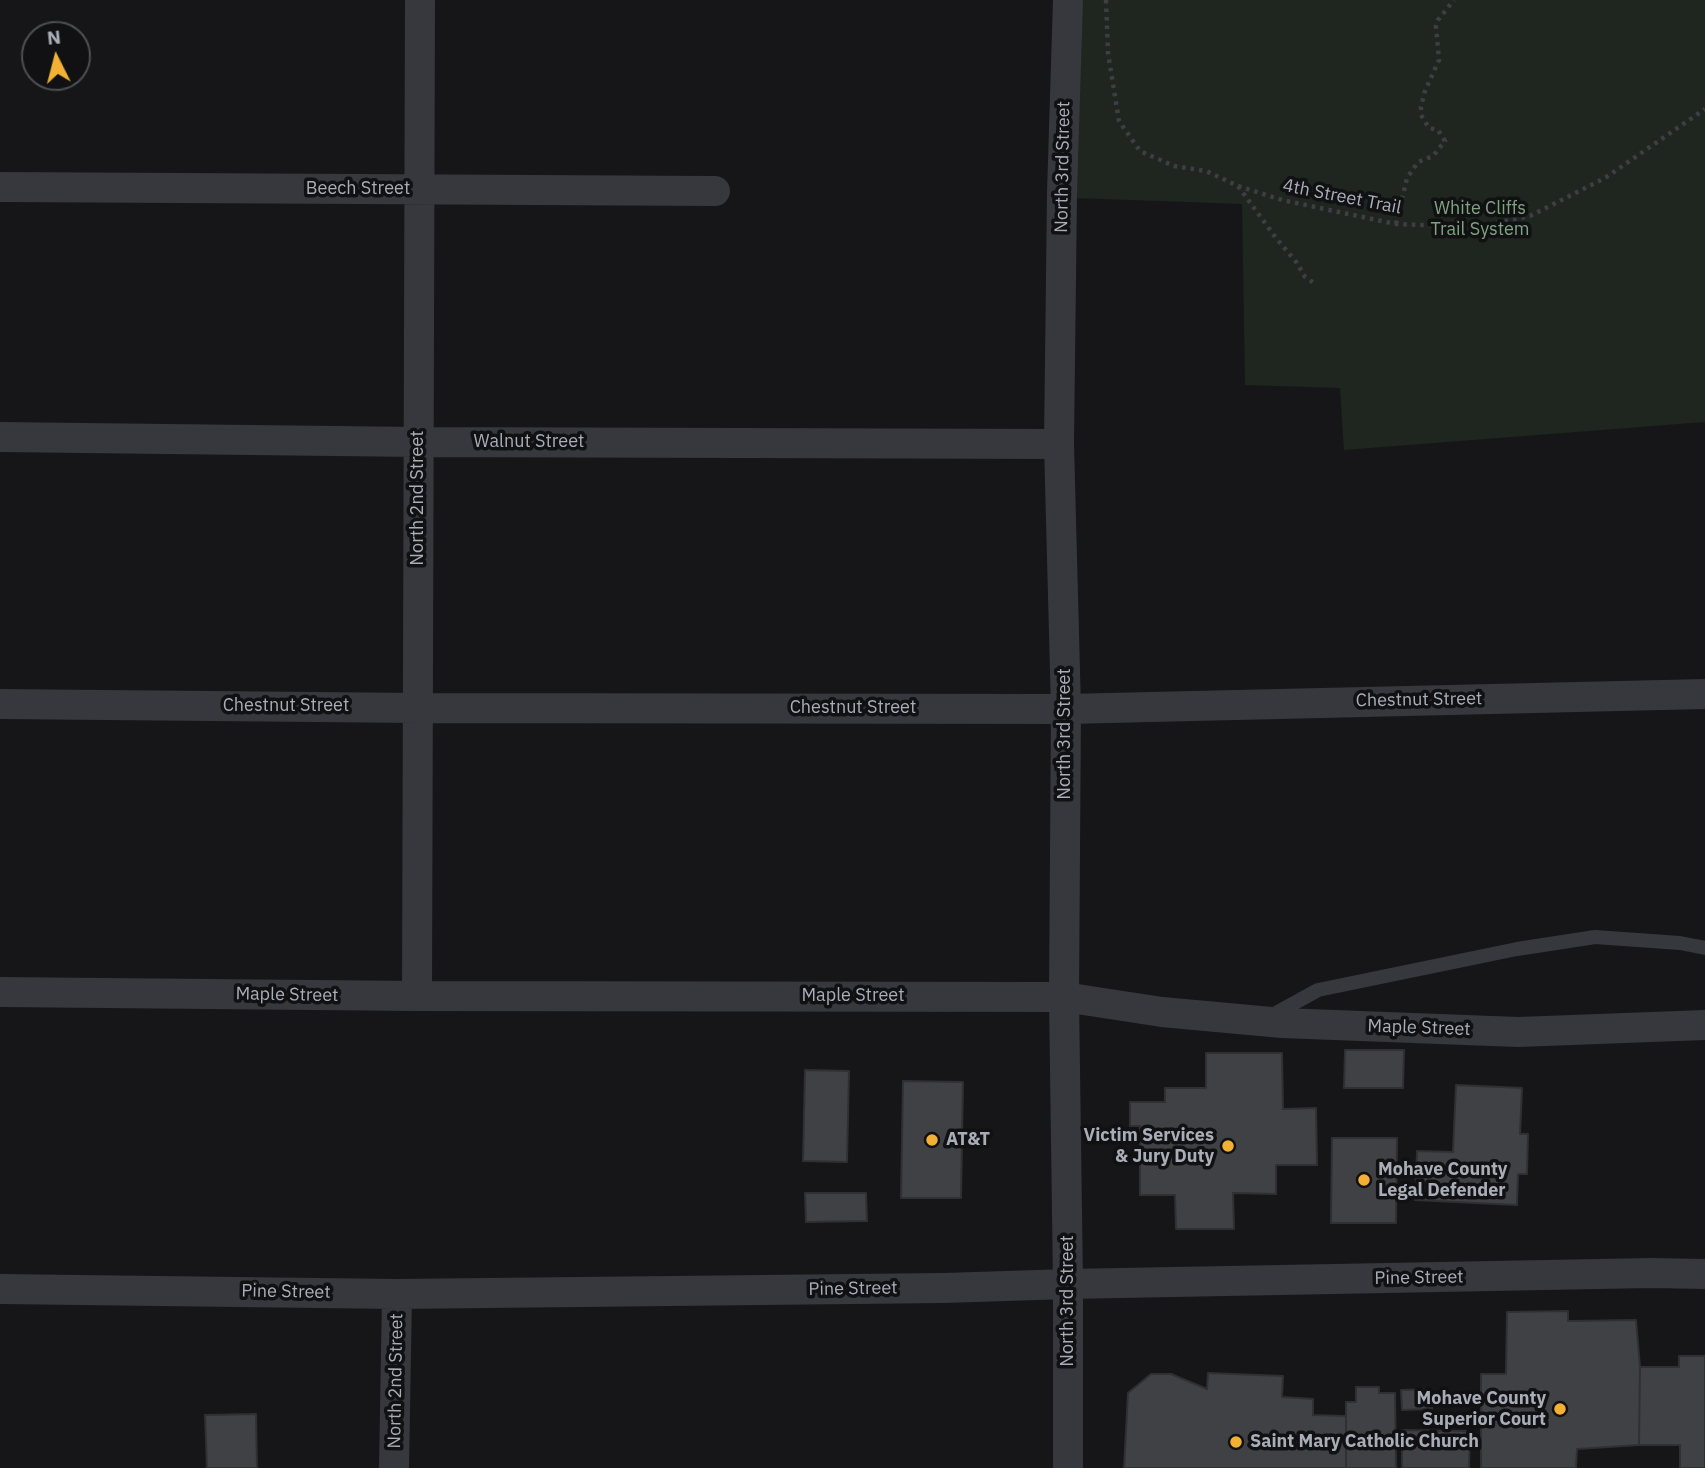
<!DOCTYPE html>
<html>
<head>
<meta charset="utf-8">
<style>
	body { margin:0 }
	#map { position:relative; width:1705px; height:1468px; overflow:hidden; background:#161618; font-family:"IBM Plex Sans",sans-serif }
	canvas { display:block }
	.north { position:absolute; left:21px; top:21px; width:70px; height:70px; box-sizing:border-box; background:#111113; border:2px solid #4d4f55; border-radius:50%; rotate:354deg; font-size:19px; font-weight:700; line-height:28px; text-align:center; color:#a8adb8 }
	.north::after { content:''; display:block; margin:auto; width:24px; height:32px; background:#f2b134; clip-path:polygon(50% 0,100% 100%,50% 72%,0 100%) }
</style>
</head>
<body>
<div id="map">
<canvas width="1705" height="1468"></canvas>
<div class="north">N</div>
</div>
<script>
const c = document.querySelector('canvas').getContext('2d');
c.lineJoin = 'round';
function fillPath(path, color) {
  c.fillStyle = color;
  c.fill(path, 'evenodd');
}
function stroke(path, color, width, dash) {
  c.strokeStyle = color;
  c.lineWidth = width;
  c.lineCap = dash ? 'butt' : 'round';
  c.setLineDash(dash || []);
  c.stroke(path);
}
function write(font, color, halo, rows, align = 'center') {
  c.font = font + ' "IBM Plex Sans",sans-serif';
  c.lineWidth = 7;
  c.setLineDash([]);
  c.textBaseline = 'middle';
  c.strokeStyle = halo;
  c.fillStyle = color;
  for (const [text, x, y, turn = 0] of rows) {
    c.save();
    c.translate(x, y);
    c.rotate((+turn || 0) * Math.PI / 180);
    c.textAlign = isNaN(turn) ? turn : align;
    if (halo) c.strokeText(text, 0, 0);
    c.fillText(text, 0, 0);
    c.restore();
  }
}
fillPath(new Path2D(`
	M 1079,0 L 1705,0 L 1705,422 L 1344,450 L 1340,388 L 1245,385 L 1242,204 L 1075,198 Z`), '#1e261f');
const building = new Path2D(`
	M 1345,1050 L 1404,1050 L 1403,1088 L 1344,1088 Z
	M 1206,1053 L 1282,1053 L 1283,1109 L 1316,1108 L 1317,1165 L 1276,1165 L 1276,1194 L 1233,1193 L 1234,1229 L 1176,1229 L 1175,1195 L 1140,1195 L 1140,1126 L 1130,1126 L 1130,1102 L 1165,1102 L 1165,1088 L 1206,1088 Z
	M 805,1070 L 849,1071 L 847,1162 L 803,1161 Z
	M 903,1081 L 963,1082 L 961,1198 L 901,1198 Z
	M 1456,1085 L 1522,1088 L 1520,1134 L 1528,1134 L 1527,1174 L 1518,1174 L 1517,1205 L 1415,1200 L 1417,1151 L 1453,1152 Z
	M 1332,1138 L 1397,1138 L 1396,1223 L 1331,1223 Z
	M 805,1193 L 866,1193 L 867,1221 L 806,1222 Z
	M 1568,1311 L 1568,1321 L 1636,1320 L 1640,1367 L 1639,1445 L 1577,1449 L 1576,1468 L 1481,1468 L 1481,1374 L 1506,1374 L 1507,1312 Z
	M 1679,1356 L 1705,1356 L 1705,1468 L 1680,1468 L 1680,1445 L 1639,1445 L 1640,1367 L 1679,1367 Z
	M 1208,1373 L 1283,1376 L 1282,1397 L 1313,1399 L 1313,1415 L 1346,1416 L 1346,1468 L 1124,1468 L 1128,1393 L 1151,1374 L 1171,1374 L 1207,1389 Z
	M 1356,1387 L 1379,1387 L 1379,1393 L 1395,1393 L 1396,1468 L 1346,1468 L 1346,1402 L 1356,1402 Z
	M 1432,1389 L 1432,1409 L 1402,1410 L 1401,1390 Z
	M 256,1414 L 257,1468 L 207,1468 L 205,1415 Z
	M 1402,1430 L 1470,1431 L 1469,1468 L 1402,1468 Z`);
fillPath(building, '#404145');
stroke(building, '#303034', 2);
stroke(new Path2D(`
	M 1106,0 L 1108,53 L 1119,121 L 1140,151 L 1174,166 L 1206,171 L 1238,186 L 1276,238 L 1297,263 L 1305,277 L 1317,285
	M 1238,186 L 1282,200 L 1396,224 L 1475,227 L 1530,216 L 1605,178 L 1705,109
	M 1396,224 L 1407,178 L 1418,162 L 1433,156 L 1445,141 L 1438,130 L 1429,128 L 1421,115 L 1421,107 L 1425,91 L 1439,60 L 1436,26 L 1438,20 L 1454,0`), '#3d3f44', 4.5, [3.5, 5]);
stroke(new Path2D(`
	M 1269,1017 L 1318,990 L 1517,949 L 1595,937 L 1680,943 L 1705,948`), '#37383d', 14);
stroke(new Path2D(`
	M 1068,0 L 1062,193 L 1059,444 L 1066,709 L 1064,997 L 1068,1284 L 1068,1468
	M 0,187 L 715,191
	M 0,437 L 418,442 L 1059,444
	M 0,704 L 418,708 L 1066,709 L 1705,694
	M 0,992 L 417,996 L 1064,997 L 1162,1012 L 1282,1023 L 1518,1032 L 1705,1025
	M 417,996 L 420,0
	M 0,1289 L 397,1294 L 944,1288 L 1068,1284 L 1651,1273 L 1705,1274
	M 394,1468 L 397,1294`), '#37383d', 30);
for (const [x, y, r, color] of [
	[932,1140,7,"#f2b134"],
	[1228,1146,7,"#f2b134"],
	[1364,1180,7,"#f2b134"],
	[1560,1409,7,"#f2b134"],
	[1236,1442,7,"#f2b134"]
]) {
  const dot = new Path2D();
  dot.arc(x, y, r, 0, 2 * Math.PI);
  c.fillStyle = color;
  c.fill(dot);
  stroke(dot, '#111113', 2.5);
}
write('18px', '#a8adb8', '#111113', [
	["North 3rd Street",1063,167,-89],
	["Beech Street",358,189],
	["4th Street Trail",1342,197,11],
	["Walnut Street",529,442],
	["North 2nd Street",418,498,-90],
	["Chestnut Street",1419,700,-1],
	["Chestnut Street",286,706],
	["Chestnut Street",853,708],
	["North 3rd Street",1065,734,-90],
	["Maple Street",287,995,1],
	["Maple Street",853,996],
	["Maple Street",1419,1028,2],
	["Pine Street",1419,1278,-1],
	["Pine Street",853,1289,-1],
	["Pine Street",286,1292,1],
	["North 3rd Street",1068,1301,-90],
	["North 2nd Street",396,1381,-89]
]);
write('18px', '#7fa381', '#111113', [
	["White Cliffs",1480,209],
	["Trail System",1480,230]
]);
write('bold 18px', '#a8adb8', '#111113', [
	["Victim Services",1214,1136,"right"],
	["& Jury Duty",1214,1157,"right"],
	["AT&T",946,1140],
	["Mohave County",1378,1170],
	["Legal Defender",1378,1191],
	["Mohave County",1546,1399,"right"],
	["Superior Court",1546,1420,"right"],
	["Saint Mary Catholic Church",1250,1442]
], 'left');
</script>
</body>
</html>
